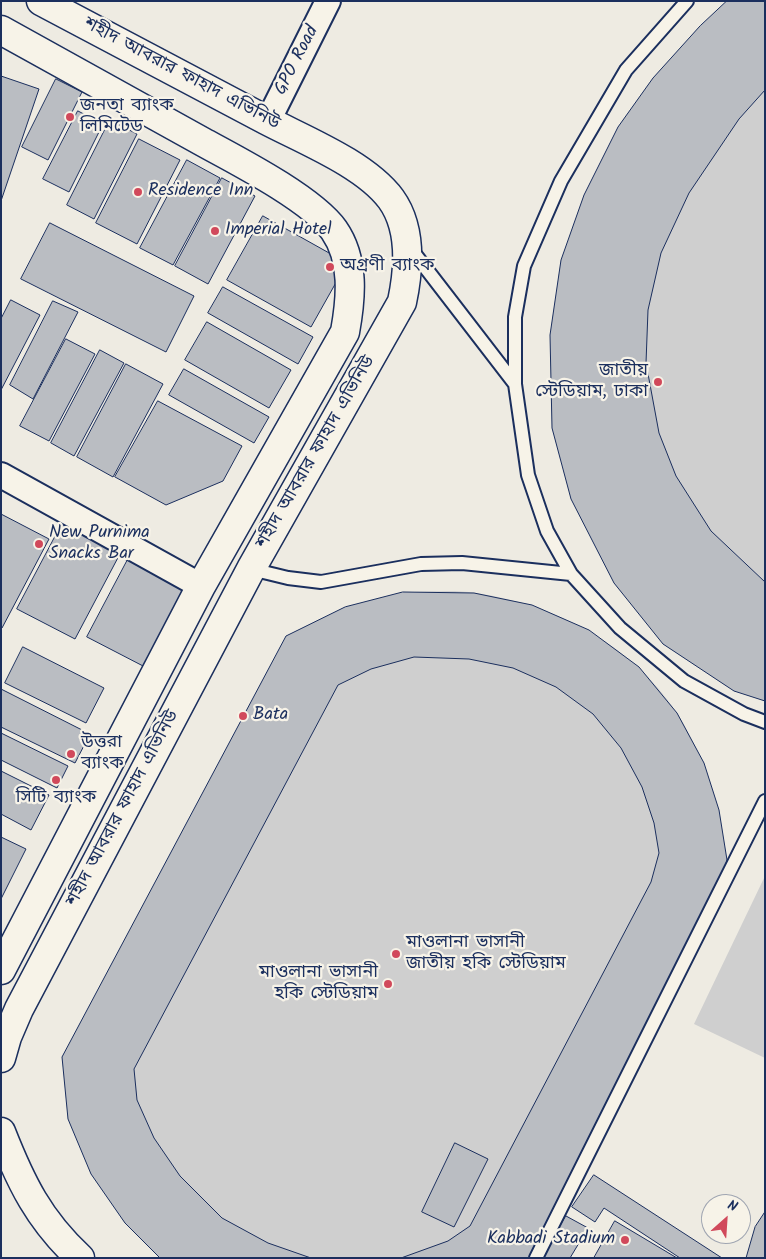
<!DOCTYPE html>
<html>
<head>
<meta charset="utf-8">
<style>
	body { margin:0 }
	#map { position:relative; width:766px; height:1259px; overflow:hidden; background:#eeebe2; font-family:Kalam,sans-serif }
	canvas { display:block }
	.frame { position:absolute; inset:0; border:2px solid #1b2f5e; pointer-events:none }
	.north { position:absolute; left:701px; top:1194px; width:50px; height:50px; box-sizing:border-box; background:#f7f3e8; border:1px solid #9fa5b1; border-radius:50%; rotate:26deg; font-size:14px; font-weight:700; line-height:20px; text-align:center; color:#1b2f5e }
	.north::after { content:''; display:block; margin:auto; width:18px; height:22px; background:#d1495b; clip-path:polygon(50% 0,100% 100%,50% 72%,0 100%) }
</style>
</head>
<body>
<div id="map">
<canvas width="766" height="1259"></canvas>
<div class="frame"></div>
<div class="north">N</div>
</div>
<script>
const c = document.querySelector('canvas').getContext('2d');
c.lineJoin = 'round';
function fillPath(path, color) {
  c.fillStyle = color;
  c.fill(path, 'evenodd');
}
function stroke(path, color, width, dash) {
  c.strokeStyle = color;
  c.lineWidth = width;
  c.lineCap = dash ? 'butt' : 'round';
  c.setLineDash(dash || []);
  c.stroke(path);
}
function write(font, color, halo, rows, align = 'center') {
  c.font = font + ' Kalam,"Noto Sans Bengali",sans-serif';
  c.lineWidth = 4.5;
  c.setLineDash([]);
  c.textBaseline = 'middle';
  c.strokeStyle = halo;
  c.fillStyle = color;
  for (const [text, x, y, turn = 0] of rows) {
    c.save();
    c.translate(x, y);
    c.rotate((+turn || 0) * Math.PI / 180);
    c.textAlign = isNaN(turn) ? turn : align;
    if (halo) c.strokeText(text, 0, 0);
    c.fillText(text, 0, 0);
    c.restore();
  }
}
fillPath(new Path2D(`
	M 727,1 L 765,1 L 765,701 L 734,691 L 663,644 L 614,583 L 571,499 L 552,428 L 550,335 L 561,260 L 584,195 L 618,127 L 653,78 L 700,26 Z
	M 403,592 C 427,592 453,589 476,593 C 556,605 631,644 677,713 C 687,728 695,747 704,763 L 530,1258 L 160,1258 L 125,1223 L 91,1174 L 68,1119 L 62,1057 L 286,636 L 345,607 Z
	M 765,876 L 765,1058 L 694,1024 Z`), '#cfcfcf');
const building = new Path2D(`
	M 727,1 L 765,1 L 765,90 L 739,119 L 689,193 L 661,253 L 648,310 L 646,363 L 659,433 L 676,476 L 711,531 L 765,582 L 765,701 L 734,691 L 663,644 L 614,583 L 571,499 L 552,428 L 550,335 L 561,260 L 584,195 L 618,127 L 653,78 L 700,26 Z
	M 1,76 L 39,89 L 1,201 Z
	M 56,79 L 82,92 L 48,160 L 22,147 Z
	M 78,111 L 103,124 L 69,192 L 43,179 Z
	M 110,120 L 137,134 L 94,219 L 67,205 Z
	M 139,139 L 180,160 L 137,244 L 96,223 Z
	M 187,160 L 220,178 L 173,265 L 140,248 Z
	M 222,178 L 255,196 L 208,284 L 175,266 Z
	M 263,216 L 347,263 L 311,327 L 227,280 Z
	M 50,223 L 194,296 L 166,352 L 21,279 Z
	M 223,287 L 313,337 L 298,364 L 208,313 Z
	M 11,300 L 40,315 L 1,390 L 1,319 Z
	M 53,301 L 78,312 L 33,399 L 10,385 Z
	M 207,322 L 291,370 L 269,408 L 185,360 Z
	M 66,339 L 95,354 L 49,441 L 20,426 Z
	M 100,350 L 124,363 L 74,456 L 51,443 Z
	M 126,364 L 163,384 L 113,477 L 77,457 Z
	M 184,369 L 269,417 L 254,443 L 169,395 Z
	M 158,401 L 242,446 L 223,481 L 166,505 L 115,477 Z
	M 1,514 L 49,539 L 2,628 L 1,628 Z
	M 64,520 L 122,550 L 75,639 L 17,609 Z
	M 134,548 L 191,578 L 145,667 L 87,637 Z
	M 403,592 L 474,593 L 532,605 L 589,630 L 639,667 L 677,713 L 704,763 L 719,810 L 727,860 L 713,910 L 530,1258 L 401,1258 L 448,1241 L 470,1226 L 651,882 L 659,853 L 654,823 L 642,787 L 621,748 L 593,714 L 556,687 L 513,668 L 469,659 L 414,657 L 371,669 L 338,685 L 134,1069 L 137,1100 L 154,1138 L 180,1176 L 222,1218 L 268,1243 L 311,1258 L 160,1258 L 125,1223 L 91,1174 L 68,1119 L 62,1057 L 286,636 L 345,607 Z
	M 23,647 L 104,688 L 86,723 L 5,683 Z
	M 1,689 L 90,734 L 75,763 L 1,727 Z
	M 1,733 L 68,766 L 57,788 L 1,760 Z
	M 1,771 L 49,795 L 31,830 L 1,814 Z
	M 1,837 L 26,849 L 1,899 Z
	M 455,1143 L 488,1159 L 454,1227 L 422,1212 Z
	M 594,1175 L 722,1258 L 680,1258 L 604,1208 L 595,1222 L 572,1207 Z
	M 765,1212 L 765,1258 L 746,1258 L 755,1227 Z
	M 566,1216 L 588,1228 L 570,1258 L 542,1258 Z
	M 615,1221 L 677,1258 L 594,1258 Z`);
fillPath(building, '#babdc2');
stroke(building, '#1b2f5e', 1);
const service = new Path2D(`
	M 411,249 L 515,384 L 528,475 L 547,531 L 571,574 L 620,628 L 684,681 L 744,714 L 765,722
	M 515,384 L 515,317 L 524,266 L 561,181 L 626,70 L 687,1
	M 251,569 L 288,578 L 321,582 L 421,564 L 462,563 L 571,574
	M 536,1258 L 765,801`);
const minor = new Path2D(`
	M 268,121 L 328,1
	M 1,475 L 201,586`);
const primary = new Path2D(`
	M 1,30 C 68,67 136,105 203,142 C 238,161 312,199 334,230 C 355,260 351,299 345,332 L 201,586 L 1,970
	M 1,1058 L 7,1037 L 19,1009 L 251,569 L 402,302 C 409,269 412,228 391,199 C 365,164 304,140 266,120 C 191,81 116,41 41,1
	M 1,1132 C 21,1183 39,1220 80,1258`);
stroke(service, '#1b2f5e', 16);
stroke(minor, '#1b2f5e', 28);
stroke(primary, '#1b2f5e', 31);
stroke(service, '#f7f3e8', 12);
stroke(minor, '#f7f3e8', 24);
stroke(primary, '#f7f3e8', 28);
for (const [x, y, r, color] of [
	[70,117,5,"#d1495b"],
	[138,192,5,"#d1495b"],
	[215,231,5,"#d1495b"],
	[330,267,5,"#d1495b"],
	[658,382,5,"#d1495b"],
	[39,544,5,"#d1495b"],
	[243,716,5,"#d1495b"],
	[71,754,5,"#d1495b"],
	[56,780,5,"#d1495b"],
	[396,954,5,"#d1495b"],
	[388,984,5,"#d1495b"],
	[625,1240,5,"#d1495b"]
]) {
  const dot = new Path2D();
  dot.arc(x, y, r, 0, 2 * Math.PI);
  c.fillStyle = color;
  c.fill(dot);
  stroke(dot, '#f7f3e8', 2);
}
write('18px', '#1b2f5e', '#f7f3e8', [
	["GPO Road",298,61,-63],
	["শহীদ আবরার ফাহাদ এভিনিউ",181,75,28],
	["শহীদ আবরার ফাহাদ এভিনিউ",317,453,-60],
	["শহীদ আবরার ফাহাদ এভিনিউ",124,809,-62]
]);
write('18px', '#1b2f5e', '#f7f3e8', [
	["জনতা ব্যাংক",80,107],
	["লিমিটেড",80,128],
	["Residence Inn",148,192],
	["Imperial Hotel",225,231],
	["অগ্রণী ব্যাংক",340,267],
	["জাতীয়",648,372,"right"],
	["স্টেডিয়াম, ঢাকা",648,393,"right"],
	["New Purnima",49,534],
	["Snacks Bar",49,555],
	["Bata",253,716],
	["উত্তরা",81,744],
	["ব্যাংক",81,765],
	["সিটি ব্যাংক",56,799,"center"],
	["মাওলানা ভাসানী",406,944],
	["জাতীয় হকি স্টেডিয়াম",406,965],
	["মাওলানা ভাসানী",378,974,"right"],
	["হকি স্টেডিয়াম",378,995,"right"],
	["Kabbadi Stadium",615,1240,"right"]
], 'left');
</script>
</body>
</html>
